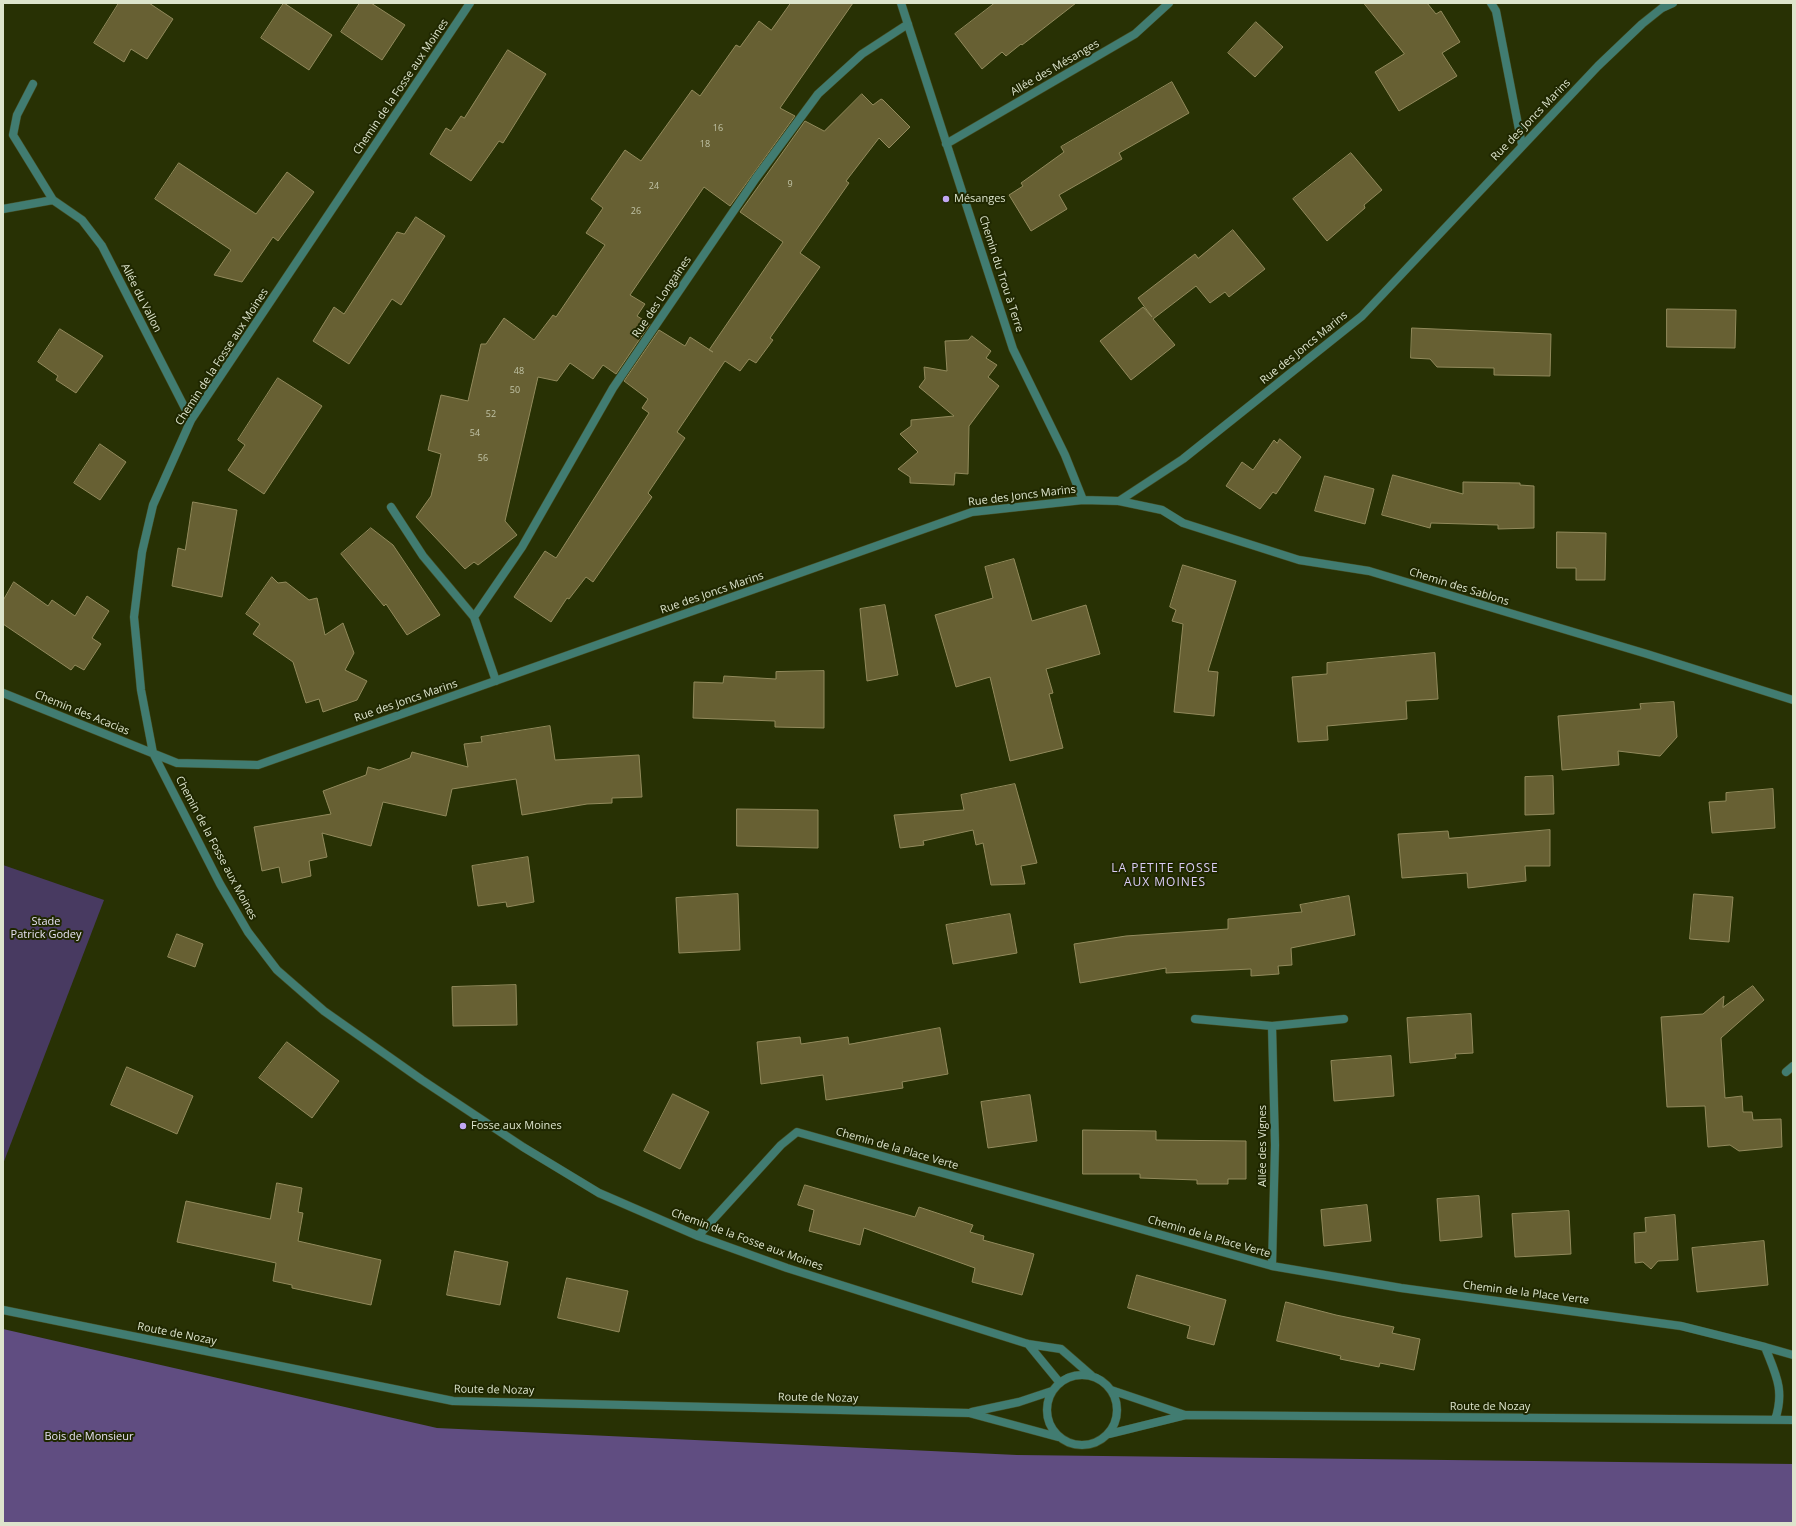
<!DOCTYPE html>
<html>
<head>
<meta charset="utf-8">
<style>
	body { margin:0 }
	#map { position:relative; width:1796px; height:1526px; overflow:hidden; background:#283104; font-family:"Open Sans",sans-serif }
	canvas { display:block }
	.frame { position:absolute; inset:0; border:4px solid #dde4cc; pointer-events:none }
</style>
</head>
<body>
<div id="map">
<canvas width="1796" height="1526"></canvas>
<div class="frame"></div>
</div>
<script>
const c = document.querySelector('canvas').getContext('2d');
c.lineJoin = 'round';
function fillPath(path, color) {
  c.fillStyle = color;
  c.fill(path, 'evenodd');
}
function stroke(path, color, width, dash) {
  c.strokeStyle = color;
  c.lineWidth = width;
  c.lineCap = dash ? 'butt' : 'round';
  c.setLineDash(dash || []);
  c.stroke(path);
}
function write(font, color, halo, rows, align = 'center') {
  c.font = font + ' "Open Sans",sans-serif';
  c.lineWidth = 4;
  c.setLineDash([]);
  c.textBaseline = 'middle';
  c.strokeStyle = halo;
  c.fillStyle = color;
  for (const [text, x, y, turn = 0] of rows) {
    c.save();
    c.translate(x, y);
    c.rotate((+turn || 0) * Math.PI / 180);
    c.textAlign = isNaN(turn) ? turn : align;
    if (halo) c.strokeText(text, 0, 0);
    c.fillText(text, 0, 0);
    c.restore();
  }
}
fillPath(new Path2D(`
	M 3,865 L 104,900 L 3,1164 Z`), '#483a61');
fillPath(new Path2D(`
	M 3,1329 L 437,1428 L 1017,1455 L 1793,1464 L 1793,1523 L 3,1523 Z`), '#604d81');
const building = new Path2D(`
	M 119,3 L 149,3 L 173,19 L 147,59 L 131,49 L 124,62 L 94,43 Z
	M 284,3 L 332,35 L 309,70 L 261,38 Z
	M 360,3 L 371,3 L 405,25 L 382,60 L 341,32 Z
	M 791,3 L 853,3 L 780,108 L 795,116 L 730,206 L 704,187 L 630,295 L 645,304 L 637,316 L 650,324 L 616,374 L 603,365 L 593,379 L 570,363 L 557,381 L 538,377 L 505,521 L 517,535 L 478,565 L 474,562 L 465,569 L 416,517 L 431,496 L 441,454 L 428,450 L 441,395 L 468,401 L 481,344 L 486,344 L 504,318 L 534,340 L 553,315 L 556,317 L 605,245 L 586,233 L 603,208 L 591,199 L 625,150 L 641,161 L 692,90 L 700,96 L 736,45 L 740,47 L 759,21 L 771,30 Z
	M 995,3 L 1076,3 L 1022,45 L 1021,44 L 1006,56 L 1002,52 L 982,69 L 955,34 Z
	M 1364,3 L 1427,3 L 1436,14 L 1441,11 L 1460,42 L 1442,53 L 1457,76 L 1399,111 L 1375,72 L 1404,54 Z
	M 1256,22 L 1283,47 L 1255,77 L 1228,53 Z
	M 508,50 L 546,74 L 503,143 L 499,141 L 471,181 L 430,154 L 446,128 L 451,131 L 461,116 L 464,118 Z
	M 1172,82 L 1189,113 L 1119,153 L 1122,159 L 1059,195 L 1067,209 L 1031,231 L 1009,195 L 1023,186 L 1021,183 L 1064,152 L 1061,147 Z
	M 862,94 L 873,105 L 881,99 L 883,100 L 910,127 L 889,148 L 879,138 L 846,181 L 849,183 L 800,253 L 820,267 L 770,338 L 773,340 L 756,363 L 749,359 L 740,371 L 725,361 L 677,432 L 685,438 L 648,493 L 652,497 L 593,582 L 586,577 L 569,599 L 567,598 L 551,622 L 514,597 L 545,551 L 556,558 L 649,413 L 642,408 L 648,399 L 624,381 L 659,330 L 685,346 L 690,337 L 713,352 L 709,350 L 783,242 L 740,212 L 805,121 L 824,131 Z
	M 1351,153 L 1382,190 L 1364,205 L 1365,208 L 1327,241 L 1293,199 Z
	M 179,163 L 256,214 L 287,172 L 314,192 L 278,241 L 273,237 L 242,282 L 214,275 L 231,250 L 155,199 Z
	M 416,217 L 445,236 L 401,305 L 392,299 L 349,364 L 313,341 L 334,307 L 344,314 L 397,232 L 404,234 Z
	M 1233,230 L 1265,269 L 1229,297 L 1225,292 L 1210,303 L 1196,286 L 1153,319 L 1175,345 L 1131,380 L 1100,341 L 1143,307 L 1152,317 L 1138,298 L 1195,254 L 1198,258 Z
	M 1667,309 L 1736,310 L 1735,348 L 1667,347 Z
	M 1412,328 L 1551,334 L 1550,376 L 1494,375 L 1494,368 L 1437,367 L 1430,359 L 1411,358 Z
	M 60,329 L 103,356 L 76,393 L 56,380 L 58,376 L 38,362 Z
	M 972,336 L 991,351 L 986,358 L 997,365 L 988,377 L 999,386 L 969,426 L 968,474 L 955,473 L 954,485 L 910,483 L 910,477 L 898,469 L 918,452 L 900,434 L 911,426 L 911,420 L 954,416 L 919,387 L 925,379 L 924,367 L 947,371 L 945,341 L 968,340 Z
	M 278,378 L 322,406 L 264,494 L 228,470 L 245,445 L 238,440 Z
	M 1280,439 L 1301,457 L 1276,494 L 1273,492 L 1260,509 L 1226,486 L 1242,462 L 1253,470 L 1274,440 L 1277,443 Z
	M 100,444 L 126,462 L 100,500 L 74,483 Z
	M 1393,475 L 1463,494 L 1463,482 L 1520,483 L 1520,485 L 1534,486 L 1534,528 L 1498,529 L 1498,525 L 1431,523 L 1430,528 L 1382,515 Z
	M 1325,476 L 1374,489 L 1365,524 L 1315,511 Z
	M 193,502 L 237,510 L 222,597 L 172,586 L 178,548 L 185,550 Z
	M 371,528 L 393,545 L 440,615 L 407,635 L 386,604 L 384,606 L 341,554 Z
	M 1557,532 L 1606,533 L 1605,580 L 1576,580 L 1576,568 L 1557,568 Z
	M 1014,559 L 1032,621 L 1086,605 L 1100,654 L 1046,669 L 1053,693 L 1049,694 L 1063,748 L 1010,761 L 990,677 L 956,687 L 935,615 L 993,598 L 985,567 Z
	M 1183,565 L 1236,581 L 1208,671 L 1218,672 L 1214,716 L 1174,712 L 1183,624 L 1172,621 L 1176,610 L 1170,607 Z
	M 272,577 L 278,583 L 286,582 L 309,600 L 317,598 L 325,635 L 343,623 L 354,653 L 345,670 L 367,681 L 357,700 L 323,712 L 319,699 L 306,703 L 293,662 L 253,634 L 260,624 L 246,614 Z
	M 14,582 L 48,606 L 52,600 L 75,616 L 87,596 L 109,611 L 92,638 L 101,644 L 84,670 L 75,665 L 71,670 L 3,624 L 3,601 Z
	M 885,605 L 898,675 L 867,681 L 860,609 Z
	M 1435,653 L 1438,699 L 1406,701 L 1407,719 L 1327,726 L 1328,740 L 1298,742 L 1292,677 L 1327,674 L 1327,663 Z
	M 824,671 L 824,728 L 775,727 L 775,721 L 693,718 L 694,682 L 723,683 L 724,676 L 776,679 L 776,672 Z
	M 1674,702 L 1677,737 L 1660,756 L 1618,751 L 1619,765 L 1562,770 L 1558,716 L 1641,709 L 1640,704 Z
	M 550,726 L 555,760 L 639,755 L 642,797 L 612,798 L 612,803 L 587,804 L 522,815 L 516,779 L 452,789 L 446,816 L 383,802 L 371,846 L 322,833 L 327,857 L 309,861 L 311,876 L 282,883 L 279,867 L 262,871 L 254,827 L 331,814 L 323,791 L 366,775 L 368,767 L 379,770 L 410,758 L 412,752 L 468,767 L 464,744 L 482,742 L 481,737 Z
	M 1553,776 L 1554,814 L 1525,815 L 1525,777 Z
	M 1015,784 L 1037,863 L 1021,866 L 1025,884 L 991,885 L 983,843 L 976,845 L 973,830 L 923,841 L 924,845 L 900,848 L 894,815 L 964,810 L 961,795 Z
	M 1773,789 L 1775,828 L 1712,833 L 1709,802 L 1726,801 L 1726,793 Z
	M 737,809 L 818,810 L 818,848 L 737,846 Z
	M 1550,830 L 1550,866 L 1525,866 L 1526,881 L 1468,888 L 1467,873 L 1402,878 L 1398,834 L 1448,831 L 1449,838 Z
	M 528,857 L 534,902 L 507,907 L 506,902 L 478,906 L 472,866 Z
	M 738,894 L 740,950 L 679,953 L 676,898 Z
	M 1694,894 L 1733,897 L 1729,942 L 1690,939 Z
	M 1349,896 L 1355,935 L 1291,948 L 1292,965 L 1278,966 L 1279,974 L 1251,976 L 1251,969 L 1166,973 L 1166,968 L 1080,983 L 1074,944 L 1126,936 L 1228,929 L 1228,919 L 1302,912 L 1300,905 Z
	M 1010,914 L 1017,953 L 953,964 L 946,925 Z
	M 177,934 L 203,944 L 195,967 L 168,957 Z
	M 516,985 L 517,1025 L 453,1026 L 452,987 Z
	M 1753,986 L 1764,1000 L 1721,1038 L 1725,1098 L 1742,1096 L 1743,1112 L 1752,1112 L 1753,1120 L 1781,1119 L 1782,1147 L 1739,1151 L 1730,1145 L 1708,1147 L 1705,1106 L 1667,1107 L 1661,1017 L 1703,1014 L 1724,996 L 1723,1007 Z
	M 1471,1014 L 1473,1053 L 1455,1054 L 1456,1058 L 1410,1063 L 1407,1018 Z
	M 940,1028 L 948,1074 L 902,1082 L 903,1088 L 826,1100 L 823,1075 L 761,1084 L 757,1042 L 800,1037 L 801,1044 L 848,1037 L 849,1044 Z
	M 287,1042 L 339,1081 L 312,1118 L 259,1078 Z
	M 1391,1056 L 1394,1096 L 1334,1101 L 1331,1061 Z
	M 127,1067 L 193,1096 L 177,1134 L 111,1105 Z
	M 673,1094 L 709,1112 L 680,1169 L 644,1151 Z
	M 1030,1095 L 1037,1141 L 988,1148 L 981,1102 Z
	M 1083,1130 L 1156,1131 L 1156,1140 L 1246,1141 L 1246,1179 L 1228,1179 L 1228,1184 L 1197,1184 L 1197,1180 L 1140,1178 L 1140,1174 L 1083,1174 Z
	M 277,1183 L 302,1188 L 298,1212 L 303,1213 L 298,1241 L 381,1260 L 371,1305 L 292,1288 L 292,1285 L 273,1281 L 276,1263 L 177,1242 L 186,1201 L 270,1219 Z
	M 805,1185 L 915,1217 L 919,1207 L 973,1225 L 970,1232 L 984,1236 L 983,1240 L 1034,1254 L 1022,1295 L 972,1282 L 975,1268 L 864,1228 L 860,1245 L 809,1231 L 814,1210 L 798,1205 Z
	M 1479,1196 L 1482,1237 L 1440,1241 L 1437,1199 Z
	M 1367,1205 L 1371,1241 L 1324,1246 L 1321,1210 Z
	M 1569,1211 L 1571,1254 L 1515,1257 L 1512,1214 Z
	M 1675,1215 L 1678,1260 L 1658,1261 L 1651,1269 L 1643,1262 L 1635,1263 L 1634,1233 L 1646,1232 L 1645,1218 Z
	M 1764,1241 L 1768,1285 L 1697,1292 L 1692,1248 Z
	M 455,1251 L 508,1262 L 500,1305 L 447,1295 Z
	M 1137,1275 L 1226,1300 L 1214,1345 L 1187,1338 L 1190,1326 L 1128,1308 Z
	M 567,1278 L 628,1291 L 619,1332 L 558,1318 Z
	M 1286,1302 L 1336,1315 L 1394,1327 L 1392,1333 L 1420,1339 L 1414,1370 L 1380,1363 L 1379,1367 L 1340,1359 L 1341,1356 L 1277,1341 Z`);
fillPath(building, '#676033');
stroke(building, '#928a5c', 1);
const minor = new Path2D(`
	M 470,3 L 191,420 L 153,505 L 142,552 L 134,617 L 141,690 L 153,753 L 220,884 L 248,932 L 277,970 L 324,1011 L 422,1080 L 523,1147 L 599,1193 L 698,1236 L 787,1268 L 1028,1344 L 1061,1349 L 1092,1376
	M 901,3 L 1013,349 L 1065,455 L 1083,500
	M 1491,3 L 1496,11 L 1522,145
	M 33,84 L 17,115 L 13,135 L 53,200
	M 946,144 L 1135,34 L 1169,3
	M 3,209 L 53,200 L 82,220 L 102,246 L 191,420
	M 1119,501 L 1183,459 L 1362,316 L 1598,66 L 1642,24 L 1662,8 L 1673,3
	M 391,507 L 423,556 L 474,617 L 496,681
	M 474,617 L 522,547 L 613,388 L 756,178 L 818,94 L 862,54 L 908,24
	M 3,693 L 177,763 L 258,765 L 972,512 L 1083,500 L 1119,501 L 1162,510 L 1183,523 L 1299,560 L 1369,571 L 1647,654 L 1793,700
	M 1195,1019 L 1272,1026 L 1344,1019
	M 1272,1026 L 1275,1145 L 1272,1266
	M 1786,1072 L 1793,1066
	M 698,1236 L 781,1145 L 797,1132 L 1272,1266 L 1401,1288 L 1681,1326 L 1765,1347 C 1776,1375 1785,1390 1775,1420
	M 3,1310 L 453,1401 L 969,1413 L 1058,1437
	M 1028,1344 L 1060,1383
	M 1765,1347 L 1793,1355
	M1047 1410a35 35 0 1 1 70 0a35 35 0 1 1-70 0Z
	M 1111,1390 L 1185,1415
	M 972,1412 L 1019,1402 L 1052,1391
	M 1109,1434 L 1186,1415 L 1793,1420`);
stroke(minor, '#454e24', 9);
stroke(minor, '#417c71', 8);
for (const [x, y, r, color] of [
	[946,199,4,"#c2a8f3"],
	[463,1126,4,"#c2a8f3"]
]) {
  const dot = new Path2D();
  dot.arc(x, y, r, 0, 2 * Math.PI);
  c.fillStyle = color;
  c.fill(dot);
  stroke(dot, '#1f2700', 1.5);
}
write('9px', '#c0c3a6', null, [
	["16",718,128],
	["18",705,144],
	["9",790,184],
	["24",654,186],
	["26",636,211],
	["48",519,371],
	["50",515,390],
	["52",491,414],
	["54",475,433],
	["56",483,458]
]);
write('11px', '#dde4cc', '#1f2700', [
	["Allée des Mésanges",1055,68,-30],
	["Chemin de la Fosse aux Moines",401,87,-56],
	["Rue des Joncs Marins",1531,120,-46],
	["Chemin du Trou à Terre",1001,274,72],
	["Rue des Longaines",662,297,-56],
	["Allée du Vallon",141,298,63],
	["Rue des Joncs Marins",1304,348,-39],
	["Chemin de la Fosse aux Moines",222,357,-57],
	["Rue des Joncs Marins",1022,496,-7],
	["Chemin des Sablons",1459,587,17],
	["Rue des Joncs Marins",712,593,-19],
	["Rue des Joncs Marins",406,701,-19],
	["Chemin des Acacias",82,713,22],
	["Chemin de la Fosse aux Moines",216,848,62],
	["Allée des Vignes",1263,1146,-90],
	["Chemin de la Place Verte",897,1149,16],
	["Chemin de la Place Verte",1209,1237,16],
	["Chemin de la Fosse aux Moines",747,1240,20],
	["Chemin de la Place Verte",1526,1293,7],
	["Route de Nozay",177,1334,11],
	["Route de Nozay",494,1390,1],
	["Route de Nozay",818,1398,1],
	["Route de Nozay",1490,1407]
]);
write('11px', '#dde4cc', '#1f2700', [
	["Mésanges",954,199],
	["Fosse aux Moines",471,1126]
], 'left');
write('11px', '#e6e1f2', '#1f2700', [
	["Stade",46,922],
	["Patrick Godey",46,935],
	["Bois de Monsieur",89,1437]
]);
c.letterSpacing = '1px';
write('12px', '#daccf6', '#1f2700', [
	["LA PETITE FOSSE",1165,869],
	["AUX MOINES",1165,883]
]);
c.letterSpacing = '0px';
</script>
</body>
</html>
